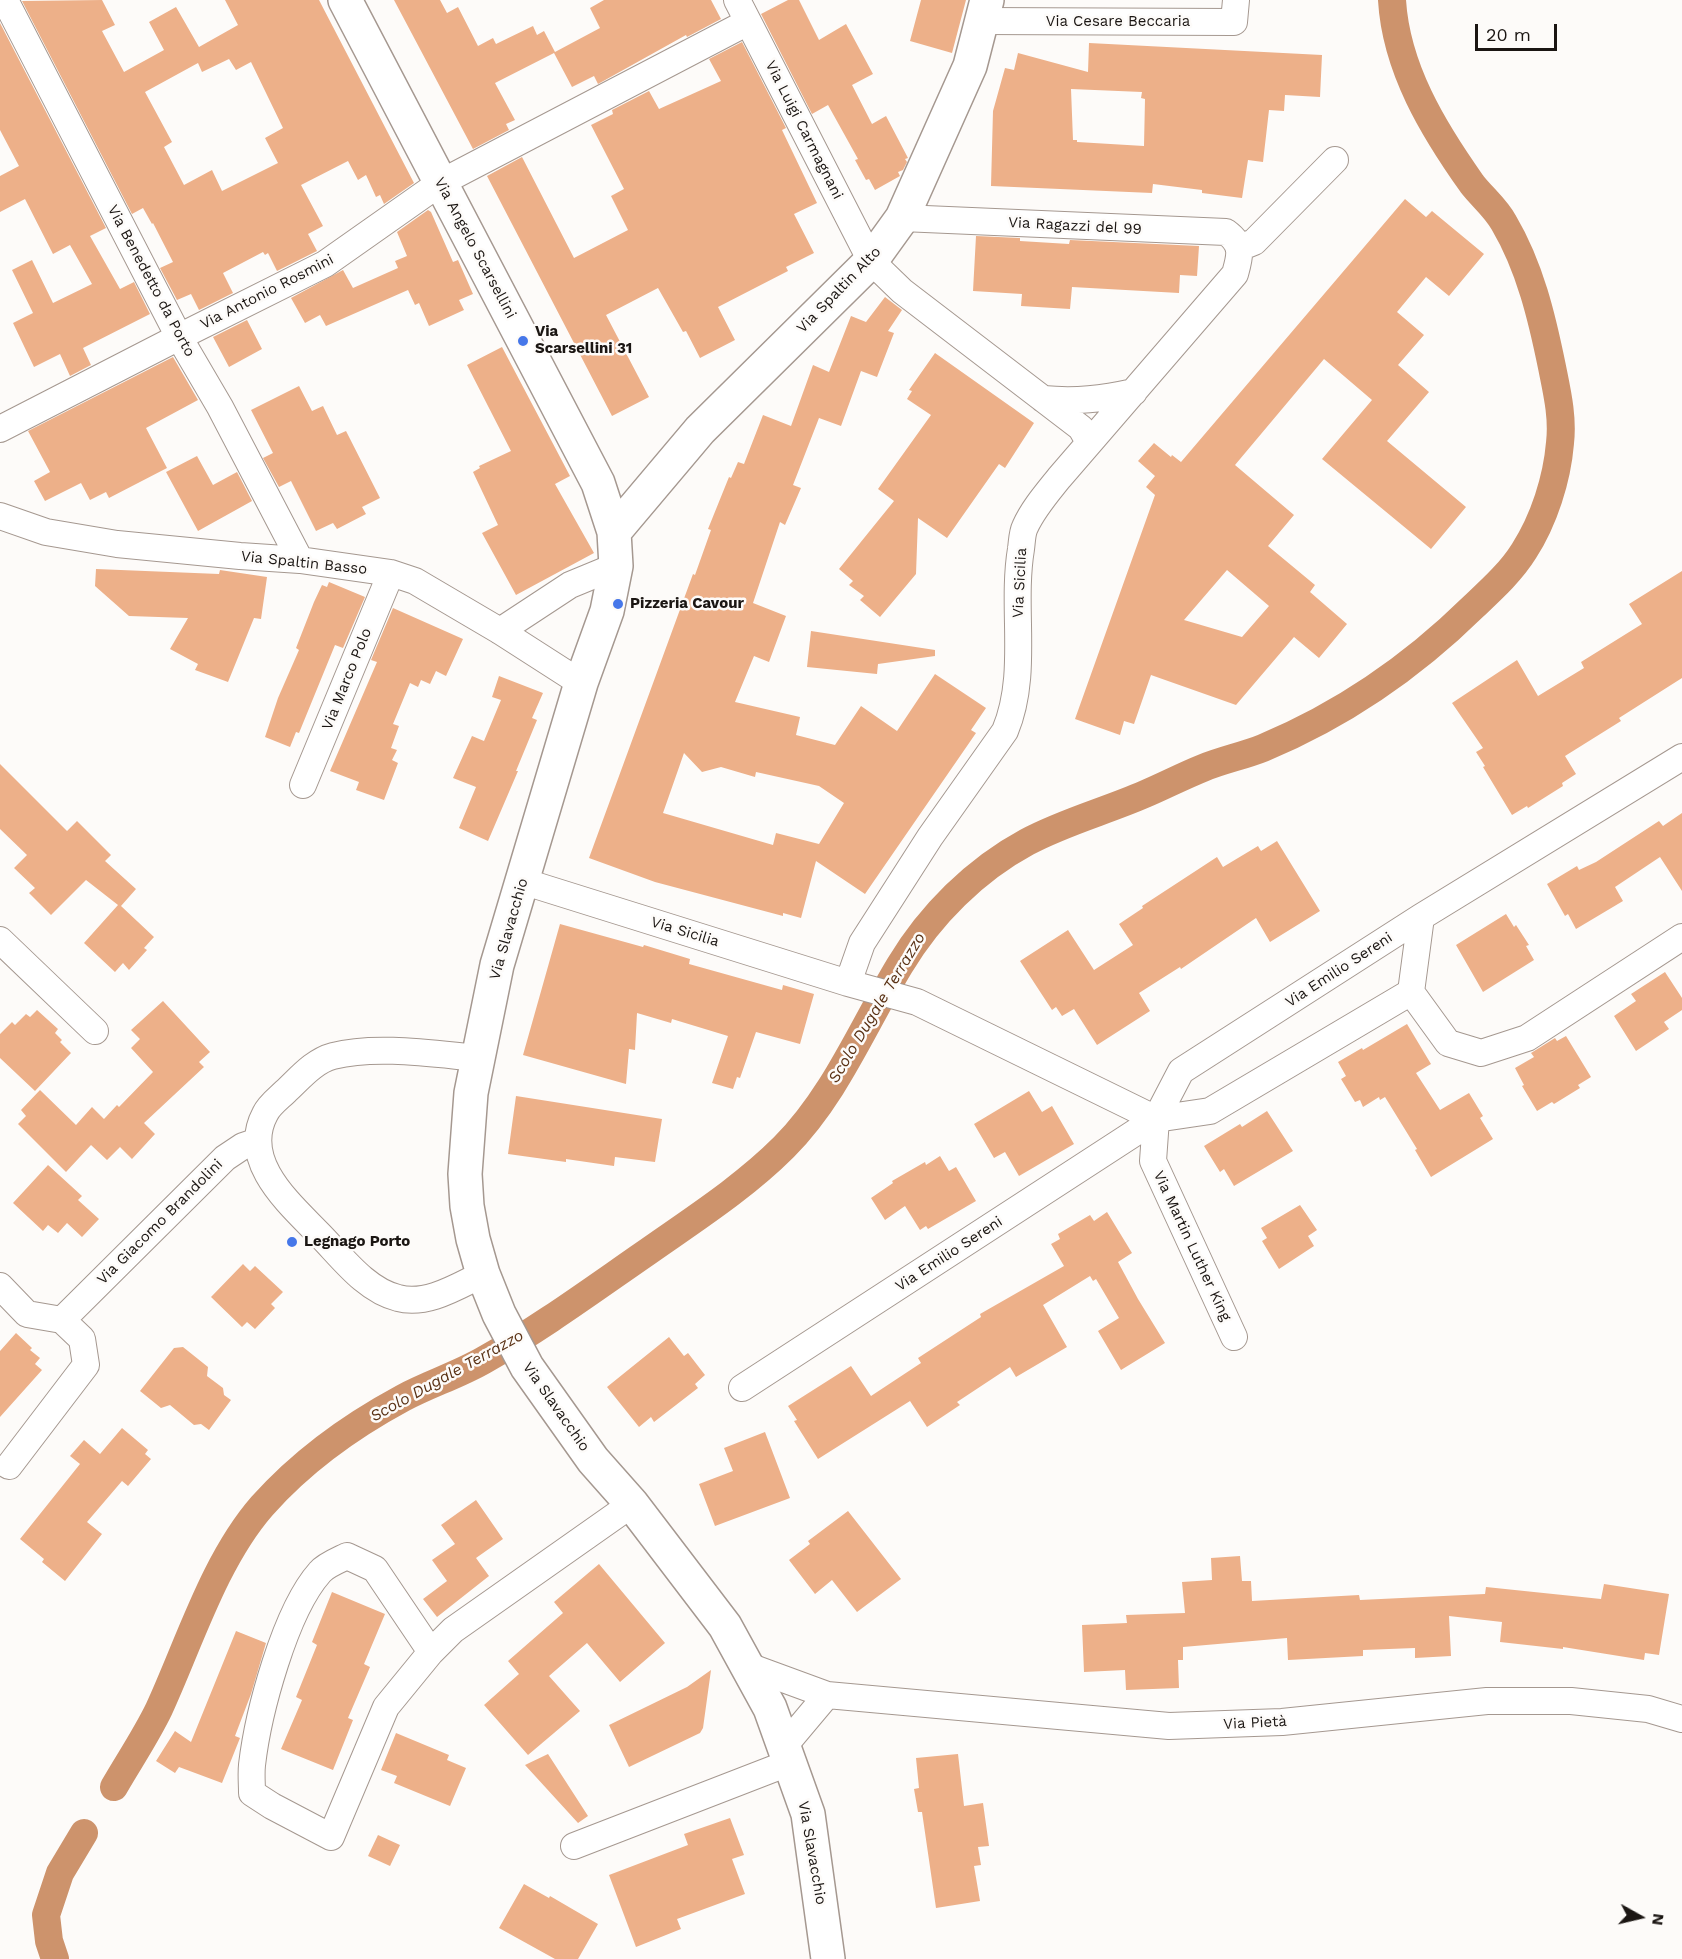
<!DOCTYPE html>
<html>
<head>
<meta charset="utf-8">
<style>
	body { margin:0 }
	#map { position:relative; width:1682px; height:1959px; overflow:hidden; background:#fdfbf9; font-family:"Work Sans",sans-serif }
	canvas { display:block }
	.north { position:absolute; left:1610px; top:1887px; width:60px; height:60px; -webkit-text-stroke:4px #fdfbf9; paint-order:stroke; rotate:98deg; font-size:16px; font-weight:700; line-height:24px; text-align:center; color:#1b1613 }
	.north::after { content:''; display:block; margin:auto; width:21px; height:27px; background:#1b1613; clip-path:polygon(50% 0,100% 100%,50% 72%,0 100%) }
	.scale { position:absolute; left:1475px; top:24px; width:82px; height:27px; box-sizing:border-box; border:3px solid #1b1613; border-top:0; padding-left:8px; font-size:18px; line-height:21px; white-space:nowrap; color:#1b1613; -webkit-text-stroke:4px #fdfbf9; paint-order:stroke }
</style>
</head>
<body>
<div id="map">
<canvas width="1682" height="1959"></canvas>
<div class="north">N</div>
<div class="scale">20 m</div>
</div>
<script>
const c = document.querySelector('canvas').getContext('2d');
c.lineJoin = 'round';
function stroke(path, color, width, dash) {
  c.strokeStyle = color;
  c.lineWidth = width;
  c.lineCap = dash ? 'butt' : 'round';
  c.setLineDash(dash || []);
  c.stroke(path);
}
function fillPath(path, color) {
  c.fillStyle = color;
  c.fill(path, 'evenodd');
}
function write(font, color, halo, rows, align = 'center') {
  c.font = font + ' "Work Sans",sans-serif';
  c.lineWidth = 5;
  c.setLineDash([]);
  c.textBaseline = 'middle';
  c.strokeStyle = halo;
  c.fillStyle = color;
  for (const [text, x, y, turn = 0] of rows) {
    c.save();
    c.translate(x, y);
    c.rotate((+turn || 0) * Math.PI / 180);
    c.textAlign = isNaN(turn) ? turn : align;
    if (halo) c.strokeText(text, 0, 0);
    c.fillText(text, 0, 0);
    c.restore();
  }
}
stroke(new Path2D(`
	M 114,1787 C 129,1761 146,1736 159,1709 C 189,1644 214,1561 262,1506 C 302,1461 351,1426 403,1398 C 429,1384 458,1375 484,1360 C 539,1329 591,1291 643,1255 C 691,1221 742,1189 784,1147 C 835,1096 863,1026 900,965 C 930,915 975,870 1027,842 C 1064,822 1106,811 1145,794 C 1164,786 1183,776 1203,768 C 1222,760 1243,756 1263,748 C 1342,715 1412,667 1473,607 C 1491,590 1511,572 1524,551 C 1544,520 1557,479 1560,443 C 1563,417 1557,392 1552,367 C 1542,318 1530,267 1504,223 C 1496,208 1482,197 1472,184 C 1433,129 1396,68 1392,0
	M 55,1959 L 49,1941 L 46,1915 L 60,1873 L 84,1833`), '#cd936c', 28);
fillPath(new Path2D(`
	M 102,0 L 115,25 L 102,31 L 124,72 L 164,50 L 149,22 L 176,7 L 199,47 L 238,25 L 225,0 L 319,0 L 414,183 L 384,204 L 380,195 L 376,197 L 366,175 L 358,180 L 348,161 L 301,185 L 323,226 L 308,234 L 317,251 L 277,271 L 268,253 L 265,255 L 263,252 L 223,273 L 233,293 L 199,310 L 191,294 L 177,300 L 160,268 L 173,262 L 153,223 L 152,224 L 143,208 L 132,214 L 22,1 ZM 229,59 L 236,70 L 251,62 L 283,128 L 265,138 L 278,163 L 222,191 L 212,170 L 184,185 L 164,147 L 172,142 L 145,92 L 198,63 L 202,72 Z
	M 394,0 L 440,0 L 447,13 L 458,7 L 478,46 L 493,38 L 496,44 L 533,26 L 537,35 L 544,31 L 555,52 L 600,28 L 590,8 L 604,0 L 711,0 L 721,19 L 687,37 L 686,35 L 598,84 L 594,76 L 572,87 L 554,53 L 495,83 L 515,120 L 506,124 L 509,130 L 473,149 Z
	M 788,0 L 799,0 L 819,40 L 846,24 L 873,74 L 852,85 L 872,124 L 886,116 L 908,158 L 905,159 L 907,162 L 903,170 L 898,172 L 900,176 L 875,190 L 869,179 L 866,180 L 855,160 L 858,159 L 828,105 L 812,114 L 761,14 Z
	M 921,0 L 966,0 L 952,53 L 910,41 Z
	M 0,23 L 106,228 L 90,236 L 120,289 L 134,282 L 150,314 L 83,348 L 91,365 L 70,376 L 60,354 L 34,367 L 13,323 L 33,313 L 12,270 L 32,260 L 53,303 L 92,284 L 70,245 L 53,254 L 25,199 L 0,212 L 0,176 L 19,166 L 0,130 Z
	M 742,42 L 786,128 L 782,130 L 817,203 L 794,214 L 814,253 L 786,267 L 788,271 L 718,307 L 735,340 L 700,358 L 686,331 L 683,332 L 658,288 L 606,315 L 649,397 L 612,416 L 487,176 L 522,157 L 574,258 L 628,230 L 611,196 L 624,189 L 591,125 L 613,114 L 612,110 L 649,91 L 659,109 L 721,81 L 709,59 Z
	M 1089,43 L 1322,55 L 1320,97 L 1285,95 L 1284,111 L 1269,110 L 1263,162 L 1248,160 L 1242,198 L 1202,193 L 1202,190 L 1153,184 L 1152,193 L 991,186 L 993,111 L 1005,68 L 1014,70 L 1018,53 L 1088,72 ZM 1071,89 L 1142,92 L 1141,98 L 1145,99 L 1144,146 L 1077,142 L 1077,140 L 1073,140 Z
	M 1405,199 L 1426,217 L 1432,211 L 1484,254 L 1449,296 L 1426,277 L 1397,312 L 1424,335 L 1398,365 L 1429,392 L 1387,441 L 1466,507 L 1431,549 L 1322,459 L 1372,400 L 1324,359 L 1235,465 L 1294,515 L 1268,546 L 1315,585 L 1310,592 L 1347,624 L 1319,658 L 1294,637 L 1236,705 L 1151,675 L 1134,724 L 1124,721 L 1120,735 L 1075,719 L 1155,495 L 1146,487 L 1155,476 L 1138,461 L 1154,443 L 1171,457 L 1172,455 L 1181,462 ZM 1227,570 L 1269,606 L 1242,637 L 1184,620 Z
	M 428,210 L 431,212 L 453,262 L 458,260 L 473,294 L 459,300 L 464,310 L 429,326 L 419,303 L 415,305 L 408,290 L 326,326 L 320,315 L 305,323 L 291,298 L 343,270 L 353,288 L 398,268 L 395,261 L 407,256 L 397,232 Z
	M 976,236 L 1020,238 L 1020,241 L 1069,244 L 1070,240 L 1199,246 L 1197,276 L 1180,275 L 1179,293 L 1072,287 L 1070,309 L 1021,306 L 1022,294 L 973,291 Z
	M 885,297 L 902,310 L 888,331 L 894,333 L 877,377 L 861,371 L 841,426 L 819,418 L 793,485 L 801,488 L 785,525 L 780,522 L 753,603 L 786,616 L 769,662 L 754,656 L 735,702 L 800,717 L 796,735 L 835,745 L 861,706 L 897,731 L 935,674 L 986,708 L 971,730 L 976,733 L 865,894 L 816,861 L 801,918 L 783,913 L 783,916 L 655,882 L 589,858 L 693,574 L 695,575 L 711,530 L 708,529 L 729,477 L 731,478 L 738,462 L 744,464 L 763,415 L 791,426 L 813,365 L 829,372 L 851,316 L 866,322 ZM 684,753 L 702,772 L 721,767 L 755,777 L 756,772 L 819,786 L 844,803 L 819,844 L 776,833 L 773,845 L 663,813 Z
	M 247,320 L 262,349 L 229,367 L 213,337 Z
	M 502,347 L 570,476 L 555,484 L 594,553 L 516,595 L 482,533 L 498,525 L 473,472 L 480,468 L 479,466 L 511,451 L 467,365 Z
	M 935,353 L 1034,423 L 1005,468 L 999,464 L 947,538 L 918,518 L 916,574 L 880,617 L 860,600 L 864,596 L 849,585 L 853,581 L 839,569 L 894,501 L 878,489 L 931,415 L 907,399 L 912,391 L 909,390 Z
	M 173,357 L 198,400 L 146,428 L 167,468 L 109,498 L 106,492 L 90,500 L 81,483 L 45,501 L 34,481 L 50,472 L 28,431 Z
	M 299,386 L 312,411 L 323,406 L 337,435 L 346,431 L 380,498 L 362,507 L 366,514 L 337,529 L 333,523 L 316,531 L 291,481 L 279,487 L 263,458 L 273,453 L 251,410 Z
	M 197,456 L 213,485 L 237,472 L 252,501 L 198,531 L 166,472 Z
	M 96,569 L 219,574 L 220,570 L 267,577 L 261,619 L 254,618 L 228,682 L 195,670 L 198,664 L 170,649 L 188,618 L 129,616 L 95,586 Z
	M 1682,571 L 1682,678 L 1619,718 L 1621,721 L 1565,756 L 1576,774 L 1562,783 L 1563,786 L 1528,808 L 1527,806 L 1512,815 L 1483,767 L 1485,766 L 1476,752 L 1483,748 L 1452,703 L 1517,660 L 1538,696 L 1584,668 L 1581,662 L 1642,624 L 1629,604 Z
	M 329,582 L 365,597 L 343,648 L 335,645 L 299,733 L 296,732 L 290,747 L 265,737 L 278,698 L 299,650 L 296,648 L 314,602 L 322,585 L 327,587 Z
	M 393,608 L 463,639 L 446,676 L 436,671 L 430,684 L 421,680 L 418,687 L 410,683 L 393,724 L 399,726 L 391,748 L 397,750 L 392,760 L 398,763 L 384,800 L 356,790 L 359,782 L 330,771 L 377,662 L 371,660 Z
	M 811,631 L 935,650 L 935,656 L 878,664 L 877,674 L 807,667 Z
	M 499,676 L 543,693 L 532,718 L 537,720 L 516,771 L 518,771 L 488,841 L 459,828 L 476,787 L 453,778 L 472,736 L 484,741 L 501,700 L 492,697 Z
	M 0,764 L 67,831 L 77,821 L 111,855 L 105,861 L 136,889 L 121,906 L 154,937 L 144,948 L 147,950 L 129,970 L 123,963 L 115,972 L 84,943 L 118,905 L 86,880 L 51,915 L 29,893 L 35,888 L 14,868 L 27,855 L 0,829 Z
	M 1682,813 L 1682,891 L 1660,857 L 1615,887 L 1623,901 L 1576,929 L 1568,914 L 1565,916 L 1547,884 L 1577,866 L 1579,870 L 1596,862 L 1659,821 L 1663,826 Z
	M 1277,841 L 1320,911 L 1270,942 L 1256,918 L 1181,969 L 1180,967 L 1139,993 L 1150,1011 L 1097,1045 L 1074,1009 L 1062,1016 L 1056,1007 L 1052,1010 L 1020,961 L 1068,930 L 1094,970 L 1133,945 L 1119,924 L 1143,908 L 1142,906 L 1217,857 L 1223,867 L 1258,846 L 1261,851 Z
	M 1506,914 L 1514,927 L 1516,925 L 1529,945 L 1526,946 L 1534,960 L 1483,992 L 1456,945 Z
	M 560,924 L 643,947 L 644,945 L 690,959 L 689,964 L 782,990 L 783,985 L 814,994 L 800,1044 L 756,1032 L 740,1078 L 737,1077 L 733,1089 L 712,1083 L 728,1036 L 672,1019 L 671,1023 L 637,1013 L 635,1050 L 629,1049 L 626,1084 L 523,1055 Z
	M 1665,972 L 1682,998 L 1682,1010 L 1664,1022 L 1669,1029 L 1636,1051 L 1614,1016 L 1636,1001 L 1631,994 Z
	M 163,1001 L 210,1052 L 199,1062 L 204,1067 L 144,1123 L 155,1134 L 132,1159 L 120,1147 L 107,1160 L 91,1145 L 66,1172 L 18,1124 L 26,1116 L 21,1110 L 40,1090 L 76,1125 L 92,1107 L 104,1119 L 117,1105 L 119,1107 L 153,1072 L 131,1048 L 140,1039 L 131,1030 Z
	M 37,1010 L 58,1029 L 55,1033 L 62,1040 L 60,1042 L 71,1053 L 35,1091 L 0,1058 L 0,1034 L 12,1022 L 15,1025 L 26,1014 L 30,1017 Z
	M 1407,1024 L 1431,1064 L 1416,1073 L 1440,1110 L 1469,1093 L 1483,1116 L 1480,1118 L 1493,1139 L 1431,1177 L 1415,1150 L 1417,1149 L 1385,1097 L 1380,1100 L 1379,1097 L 1363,1107 L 1360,1100 L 1355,1102 L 1341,1079 L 1346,1076 L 1338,1062 L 1362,1048 L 1363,1050 Z
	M 1566,1036 L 1591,1077 L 1578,1085 L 1580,1088 L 1554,1104 L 1552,1102 L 1537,1111 L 1522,1086 L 1524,1085 L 1515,1068 L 1534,1057 L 1531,1053 L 1555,1038 L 1557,1041 Z
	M 1029,1091 L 1042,1112 L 1052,1106 L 1074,1144 L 1019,1176 L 1005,1152 L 994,1158 L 974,1124 Z
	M 516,1096 L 662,1119 L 655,1162 L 615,1157 L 614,1166 L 566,1159 L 566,1162 L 508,1154 Z
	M 1267,1111 L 1293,1151 L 1234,1186 L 1224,1169 L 1220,1172 L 1204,1146 L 1240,1124 L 1242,1127 Z
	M 940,1156 L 949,1171 L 956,1167 L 976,1201 L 928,1229 L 926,1226 L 920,1230 L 905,1206 L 885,1220 L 871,1198 L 893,1183 L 892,1181 L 925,1162 L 926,1165 Z
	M 48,1165 L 82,1196 L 78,1200 L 99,1219 L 82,1237 L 67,1223 L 58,1233 L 48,1225 L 43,1231 L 13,1203 Z
	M 1300,1205 L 1317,1230 L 1308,1236 L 1314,1246 L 1279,1269 L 1262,1241 L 1267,1238 L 1261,1228 Z
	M 1107,1212 L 1132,1253 L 1118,1262 L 1138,1299 L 1165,1343 L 1121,1370 L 1098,1331 L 1119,1318 L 1096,1279 L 1093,1281 L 1090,1276 L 1043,1305 L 1067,1347 L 1016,1377 L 1010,1367 L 957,1402 L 960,1405 L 927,1427 L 910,1401 L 818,1459 L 794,1421 L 797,1420 L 788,1406 L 851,1366 L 871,1396 L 921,1363 L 918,1358 L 981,1317 L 980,1314 L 1064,1266 L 1051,1244 L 1060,1239 L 1058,1234 L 1090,1215 L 1094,1221 Z
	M 243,1264 L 250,1271 L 255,1266 L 283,1292 L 271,1304 L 275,1308 L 255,1329 L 247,1322 L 242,1327 L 211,1297 Z
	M 16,1333 L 32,1348 L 30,1350 L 40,1358 L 35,1364 L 42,1370 L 0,1417 L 0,1351 Z
	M 669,1337 L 684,1356 L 688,1353 L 705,1375 L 695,1384 L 698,1388 L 654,1422 L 651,1417 L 639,1427 L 607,1387 Z
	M 183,1347 L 208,1367 L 207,1376 L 223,1388 L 224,1395 L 231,1400 L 209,1430 L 201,1424 L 194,1425 L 170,1405 L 161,1408 L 140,1391 L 174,1348 Z
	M 122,1428 L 148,1450 L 145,1454 L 151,1459 L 128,1486 L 122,1481 L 87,1522 L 102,1534 L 65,1581 L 42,1562 L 44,1559 L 20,1539 L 80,1464 L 70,1456 L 84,1440 L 100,1454 Z
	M 765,1432 L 790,1498 L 715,1526 L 699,1484 L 733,1471 L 724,1448 Z
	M 476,1500 L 503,1539 L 476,1558 L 489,1576 L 437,1617 L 423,1599 L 447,1581 L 432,1560 L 455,1544 L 441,1525 Z
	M 848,1511 L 901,1579 L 857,1612 L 832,1580 L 815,1594 L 789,1560 L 810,1544 L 808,1541 Z
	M 1240,1556 L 1242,1581 L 1251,1581 L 1252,1601 L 1359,1595 L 1360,1600 L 1485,1594 L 1486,1587 L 1601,1599 L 1604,1584 L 1669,1594 L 1659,1655 L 1645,1653 L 1644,1660 L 1563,1647 L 1563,1649 L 1500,1642 L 1502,1622 L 1449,1616 L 1451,1656 L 1415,1658 L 1415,1648 L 1363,1650 L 1363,1656 L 1288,1660 L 1287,1638 L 1183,1647 L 1183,1660 L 1178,1660 L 1179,1688 L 1126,1690 L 1125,1670 L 1084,1672 L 1082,1625 L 1127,1623 L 1126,1615 L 1185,1613 L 1182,1582 L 1212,1580 L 1211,1558 Z
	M 599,1564 L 665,1643 L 620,1682 L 587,1643 L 549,1676 L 580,1711 L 528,1755 L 484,1705 L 519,1674 L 508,1661 L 563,1613 L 554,1602 Z
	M 332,1592 L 385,1614 L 364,1664 L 370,1667 L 348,1718 L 353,1720 L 333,1770 L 281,1749 L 302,1700 L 296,1697 L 317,1645 L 312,1642 Z
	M 236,1631 L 266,1643 L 251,1694 L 235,1736 L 240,1738 L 222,1783 L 179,1767 L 175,1773 L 156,1761 L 175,1731 L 191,1742 Z
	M 711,1670 L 703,1728 L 700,1733 L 629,1767 L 609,1725 L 687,1687 Z
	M 396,1733 L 449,1755 L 447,1760 L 466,1768 L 450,1806 L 394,1783 L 397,1776 L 381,1770 Z
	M 548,1754 L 588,1816 L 578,1823 L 525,1765 Z
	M 958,1754 L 964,1806 L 983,1803 L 989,1846 L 978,1847 L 981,1865 L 974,1866 L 980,1901 L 936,1908 L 922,1812 L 918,1812 L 914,1789 L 919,1788 L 916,1758 Z
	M 730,1818 L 744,1855 L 732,1859 L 745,1894 L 677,1919 L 681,1929 L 636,1947 L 609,1875 L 688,1845 L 684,1834 Z
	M 378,1835 L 400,1845 L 390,1866 L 368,1856 Z
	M 524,1884 L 549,1898 L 550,1896 L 598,1924 L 578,1959 L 555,1959 L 499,1928 Z`), '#edb089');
const street = new Path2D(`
	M 5,0 L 179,337 L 220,407 L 300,560
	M 737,0 L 871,261 L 902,291 L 1081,428 L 1089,442
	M 981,21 L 1234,22 L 1236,0
	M 1239,248 L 1254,242 L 1335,160
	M 1043,399 C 1076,402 1102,399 1134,392
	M 0,429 L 179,337 L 325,264 L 440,183 L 748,22
	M 0,516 L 46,532 L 117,544 L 240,556 L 300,560 L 391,573 L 415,581 L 500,631 L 581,683
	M 500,631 L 570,585 L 616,566
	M 303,785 L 391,573
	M 522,881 L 848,983 L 917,1002 L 1156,1119
	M 0,940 L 95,1031
	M 848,983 L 862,943 L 930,837 L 1005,731 C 1029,674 1011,609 1021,549 C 1022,542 1022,533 1025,527 C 1033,509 1047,493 1059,478 L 1235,274 C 1240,256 1244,245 1226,232 L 902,218
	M 1411,992 L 1448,1043 L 1481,1053 L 1527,1038 L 1682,937
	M 478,1058 C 434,1054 376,1045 333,1056 C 314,1061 300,1078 286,1091 C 279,1098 269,1105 265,1114 C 240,1161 289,1203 318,1233 C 341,1256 365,1290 398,1298 C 427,1306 458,1286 483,1274
	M 0,1286 L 27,1314 L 62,1320 L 225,1158 L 243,1146 L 258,1141
	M 1234,1337 L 1153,1161 L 1156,1119 L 1181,1071 L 1421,917 L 1682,757
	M 742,1388 L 1156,1119 L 1210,1111 L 1411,992 L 1421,917
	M 9,1466 L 86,1365 L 82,1339 L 62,1320
	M 431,1652 L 386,1707 L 331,1837 L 272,1806 L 252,1793 C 252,1784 251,1774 252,1765 C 258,1713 285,1611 320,1572 C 326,1565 339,1560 347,1556 L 375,1569 L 431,1652 L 453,1630 L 632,1504
	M 748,1666 L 827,1695 L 1169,1726 L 1282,1722 L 1487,1701 L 1571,1701 L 1648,1709 L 1682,1719
	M 785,1745 L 827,1695
	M 574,1846 L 791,1762`);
const secondary = new Path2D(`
	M 345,0 L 598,483 L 614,532 L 616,566 L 607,611 L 581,683 L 497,965 L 471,1093 L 465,1174 L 467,1206 L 473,1239 L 483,1274 L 499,1314 L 527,1367 L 593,1460 L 632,1504 L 725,1626 L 770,1708 L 808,1814 L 828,1959
	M 614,532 L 700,430 L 871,261 L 902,218 L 970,66 L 987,0`);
stroke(street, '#a59890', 28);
stroke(secondary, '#a59890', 36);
stroke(street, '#fff', 26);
stroke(secondary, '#fff', 33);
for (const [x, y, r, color] of [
	[523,341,6,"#4677e9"],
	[618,604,6,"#4677e9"],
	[292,1242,6,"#4677e9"]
]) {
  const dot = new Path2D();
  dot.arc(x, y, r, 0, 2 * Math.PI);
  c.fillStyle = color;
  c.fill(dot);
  stroke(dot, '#fdfbf9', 2);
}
write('15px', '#1b1613', '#fdfbf9', [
	["Via Cesare Beccaria",1118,22],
	["Via Luigi Carmagnani",804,130,63],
	["Via Ragazzi del 99",1075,226,3],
	["Via Angelo Scarsellini",475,248,62],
	["Via Benedetto da Porto",151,281,62],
	["Via Spaltin Alto",839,290,-46],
	["Via Antonio Rosmini",267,292,-27],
	["Via Spaltin Basso",304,563,6],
	["Via Sicilia",1020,583,-87],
	["Via Marco Polo",347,679,-68],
	["Via Slavacchio",509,929,-74],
	["Via Sicilia",685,932,17],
	["Via Emilio Sereni",1339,970,-33],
	["Via Giacomo Brandolini",160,1222,-45],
	["Via Martin Luther King",1192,1246,65],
	["Via Emilio Sereni",949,1254,-33],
	["Via Slavacchio",556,1407,55],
	["Via Pietà",1255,1723,-3],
	["Via Slavacchio",812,1853,80]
]);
write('bold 15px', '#1b1613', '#fdfbf9', [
	["Via",535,332],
	["Scarsellini 31",535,349],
	["Pizzeria Cavour",630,604],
	["Legnago Porto",304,1242]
], 'left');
write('italic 16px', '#593114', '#fdfbf9', [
	["Scolo Dugale Terrazzo",877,1008,-59],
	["Scolo Dugale Terrazzo",447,1376,-29]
]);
</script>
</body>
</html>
